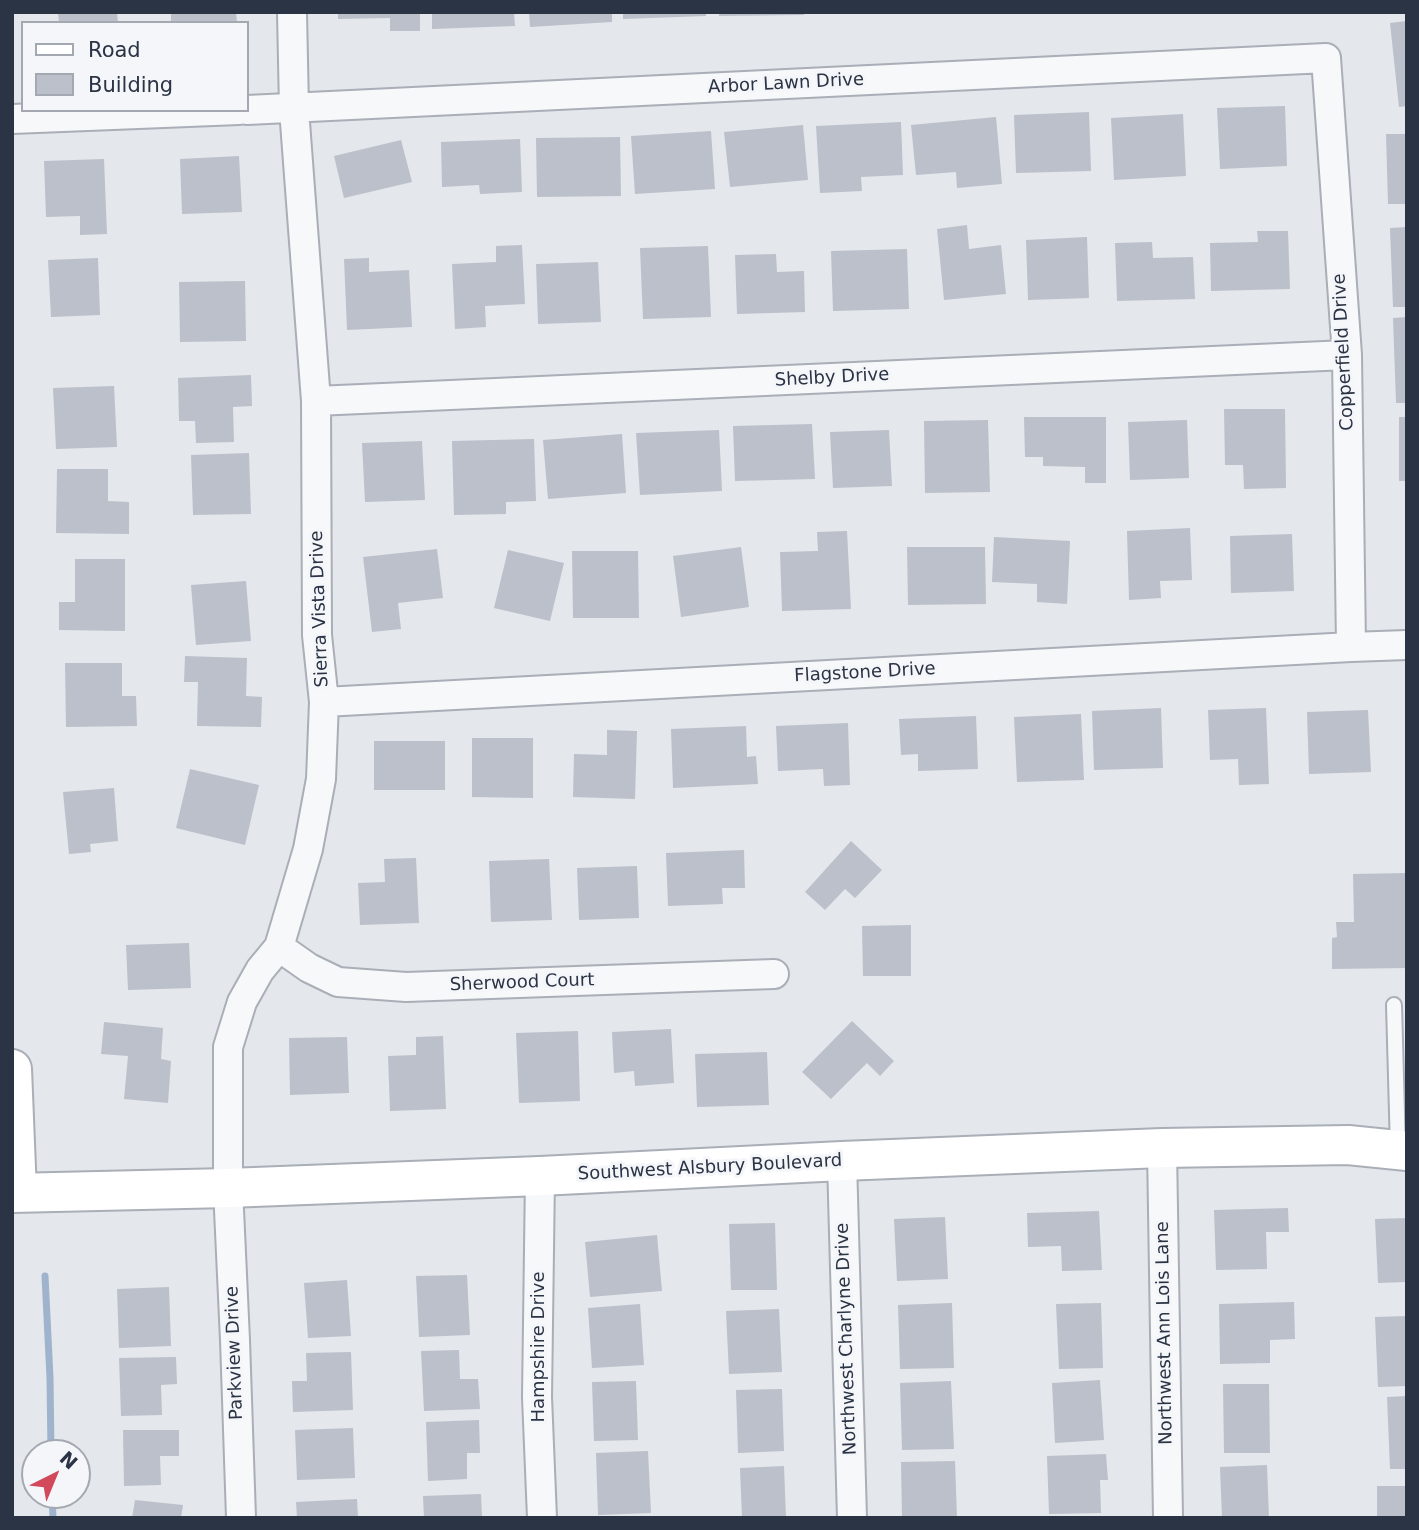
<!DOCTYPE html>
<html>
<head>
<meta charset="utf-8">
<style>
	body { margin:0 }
	#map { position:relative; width:1419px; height:1530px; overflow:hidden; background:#e4e7ec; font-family:"DejaVu Sans",sans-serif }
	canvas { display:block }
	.frame { position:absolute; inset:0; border:14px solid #2b3445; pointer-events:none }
	.legend { position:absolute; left:21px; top:21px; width:228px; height:91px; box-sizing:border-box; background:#f4f6f9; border:2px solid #a4a8b1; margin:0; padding:9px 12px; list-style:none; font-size:21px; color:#2b3445 }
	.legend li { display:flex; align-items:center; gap:14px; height:35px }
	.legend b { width:35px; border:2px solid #a4a8b1 }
	.north { position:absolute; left:21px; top:1439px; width:70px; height:70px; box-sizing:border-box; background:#f4f6f9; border:2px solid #a4a8b1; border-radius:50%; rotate:43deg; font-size:19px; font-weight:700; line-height:28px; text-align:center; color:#2b3445 }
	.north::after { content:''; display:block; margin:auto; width:24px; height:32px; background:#d1495b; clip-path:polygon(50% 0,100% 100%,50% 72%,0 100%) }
</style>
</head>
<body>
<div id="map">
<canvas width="1419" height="1530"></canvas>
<div class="frame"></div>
<ul class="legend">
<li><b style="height:9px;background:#fff"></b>Road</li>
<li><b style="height:19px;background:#bbc0ca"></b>Building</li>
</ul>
<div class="north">N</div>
</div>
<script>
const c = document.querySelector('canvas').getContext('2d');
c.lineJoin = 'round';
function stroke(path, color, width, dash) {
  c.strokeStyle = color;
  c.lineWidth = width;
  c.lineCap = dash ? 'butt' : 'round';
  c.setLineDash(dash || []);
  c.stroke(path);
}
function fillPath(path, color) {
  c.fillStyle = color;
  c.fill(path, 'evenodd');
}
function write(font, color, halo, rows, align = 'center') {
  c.font = font + ' "DejaVu Sans",sans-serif';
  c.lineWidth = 6;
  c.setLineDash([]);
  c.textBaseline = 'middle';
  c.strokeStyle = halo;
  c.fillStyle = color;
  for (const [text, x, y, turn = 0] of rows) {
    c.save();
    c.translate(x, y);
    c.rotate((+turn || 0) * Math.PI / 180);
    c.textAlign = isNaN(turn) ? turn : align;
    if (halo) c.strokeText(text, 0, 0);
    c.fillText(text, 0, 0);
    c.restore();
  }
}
stroke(new Path2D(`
	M 45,1276 L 50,1378 L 51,1453
	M 52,1495 L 53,1518`), '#9fb4cc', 7);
fillPath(new Path2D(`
	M 58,12 L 117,12 L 118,23 L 59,23 Z
	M 171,12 L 236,12 L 237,23 L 171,23 Z
	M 338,12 L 420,12 L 420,31 L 390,31 L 390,18 L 338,19 Z
	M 432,12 L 514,12 L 515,26 L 432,29 Z
	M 529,12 L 612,12 L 612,22 L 530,27 Z
	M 623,12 L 706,12 L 706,16 L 623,19 Z
	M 719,12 L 804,12 L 804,15 L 719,16 Z
	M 1407,21 L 1407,106 L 1399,107 L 1390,23 Z
	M 1285,106 L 1287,166 L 1220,169 L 1217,108 Z
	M 1089,112 L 1091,171 L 1016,173 L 1014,115 Z
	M 1183,114 L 1186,176 L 1114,180 L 1111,118 Z
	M 996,117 L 1002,184 L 957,188 L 956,172 L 916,175 L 911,125 Z
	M 901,122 L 903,175 L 861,177 L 862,191 L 820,193 L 816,126 Z
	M 803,125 L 808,180 L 730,187 L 724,132 Z
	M 711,131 L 715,189 L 635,194 L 631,136 Z
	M 1386,134 L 1407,134 L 1407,204 L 1388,204 Z
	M 620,137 L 621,196 L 537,197 L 536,138 Z
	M 520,139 L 522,192 L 480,194 L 479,185 L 442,187 L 441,142 Z
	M 401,140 L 412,182 L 344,198 L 334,156 Z
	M 239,156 L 242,212 L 182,214 L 180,159 Z
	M 104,159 L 107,234 L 80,235 L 80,216 L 46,217 L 44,161 Z
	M 967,225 L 969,249 L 1001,245 L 1006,294 L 944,300 L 937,229 Z
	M 1407,227 L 1407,307 L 1393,307 L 1390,228 Z
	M 1257,231 L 1288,231 L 1290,289 L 1211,291 L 1210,243 L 1258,242 Z
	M 1087,237 L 1089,298 L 1028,300 L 1026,240 Z
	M 1152,242 L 1153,258 L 1193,257 L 1195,299 L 1117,301 L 1115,243 Z
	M 522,245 L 525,304 L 485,306 L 486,327 L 455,329 L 452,264 L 496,262 L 496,246 Z
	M 708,246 L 711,317 L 643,319 L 640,248 Z
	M 907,249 L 909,309 L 833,311 L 831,251 Z
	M 776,254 L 777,272 L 804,271 L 805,312 L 737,314 L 735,255 Z
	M 98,258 L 100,315 L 51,317 L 48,260 Z
	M 369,258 L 369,272 L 409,270 L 412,327 L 347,330 L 344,259 Z
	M 598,262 L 601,322 L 538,324 L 536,264 Z
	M 245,281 L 246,341 L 180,342 L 179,282 Z
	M 1407,317 L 1407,403 L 1396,403 L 1393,318 Z
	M 251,375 L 252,406 L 233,407 L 234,442 L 196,443 L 195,421 L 179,421 L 178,378 Z
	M 114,386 L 117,447 L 56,449 L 53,388 Z
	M 1224,409 L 1285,409 L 1286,488 L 1244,489 L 1243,465 L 1225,465 Z
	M 1024,417 L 1106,417 L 1106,483 L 1085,483 L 1085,467 L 1043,466 L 1043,457 L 1025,457 Z
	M 1399,417 L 1407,417 L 1407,481 L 1399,481 Z
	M 988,420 L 990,492 L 925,493 L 924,421 Z
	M 1187,420 L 1189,478 L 1130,480 L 1128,422 Z
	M 812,424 L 815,479 L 735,481 L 733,426 Z
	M 719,430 L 722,491 L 640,495 L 636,433 Z
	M 889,430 L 892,486 L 833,488 L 830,432 Z
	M 622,434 L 626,493 L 548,499 L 543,440 Z
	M 534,439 L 536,501 L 506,502 L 506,514 L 454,515 L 452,441 Z
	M 422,441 L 425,500 L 365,502 L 362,443 Z
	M 249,453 L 251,514 L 193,515 L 191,455 Z
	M 57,469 L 108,469 L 108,501 L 129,502 L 129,534 L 56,533 Z
	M 1190,528 L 1192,580 L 1160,581 L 1161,598 L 1129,600 L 1127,531 Z
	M 847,531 L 851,609 L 782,611 L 780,552 L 818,551 L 817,532 Z
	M 1292,534 L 1294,591 L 1231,593 L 1230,536 Z
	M 994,537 L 1070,541 L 1067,604 L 1037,602 L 1037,584 L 992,582 Z
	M 741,547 L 749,607 L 681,617 L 673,556 Z
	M 907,547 L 985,547 L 986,604 L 908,605 Z
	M 437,549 L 443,598 L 398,603 L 401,629 L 372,632 L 363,557 Z
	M 508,550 L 564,563 L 550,621 L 494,608 Z
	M 572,551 L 638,551 L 639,618 L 573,618 Z
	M 75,559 L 125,559 L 125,631 L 59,630 L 59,602 L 75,602 Z
	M 246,581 L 251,641 L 196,645 L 191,585 Z
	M 185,656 L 247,658 L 246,696 L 262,697 L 261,727 L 197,726 L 198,682 L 184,682 Z
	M 65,663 L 122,663 L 122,696 L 136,696 L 137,726 L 66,727 Z
	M 1161,708 L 1163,768 L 1094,770 L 1092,711 Z
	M 1266,708 L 1269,784 L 1239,785 L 1238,759 L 1210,760 L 1208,710 Z
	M 1368,710 L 1371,772 L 1309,774 L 1307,712 Z
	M 1081,714 L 1084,780 L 1017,782 L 1014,717 Z
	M 976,716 L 978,769 L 918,771 L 918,754 L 901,755 L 899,719 Z
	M 848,723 L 850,785 L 824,786 L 823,769 L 778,771 L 776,726 Z
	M 746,726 L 747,757 L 756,756 L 758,784 L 673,788 L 671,729 Z
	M 607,730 L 637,731 L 635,799 L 573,797 L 574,754 L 607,755 Z
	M 472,738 L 533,738 L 533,798 L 472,797 Z
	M 374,741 L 445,741 L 445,790 L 374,790 Z
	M 190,769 L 259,785 L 245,845 L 176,828 Z
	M 114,788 L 118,841 L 90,844 L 91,852 L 69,854 L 63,792 Z
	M 851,841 L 882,870 L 855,898 L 845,889 L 825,910 L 805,892 Z
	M 744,850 L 745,888 L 722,888 L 723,904 L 668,906 L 666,853 Z
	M 416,858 L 419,923 L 360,925 L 358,883 L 385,882 L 384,859 Z
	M 549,859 L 552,920 L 491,922 L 489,861 Z
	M 637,866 L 639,918 L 579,920 L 577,868 Z
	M 1407,873 L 1407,968 L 1332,969 L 1332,938 L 1337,937 L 1336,922 L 1354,922 L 1353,874 Z
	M 911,925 L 911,976 L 863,976 L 862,926 Z
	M 189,943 L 191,988 L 128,990 L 126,945 Z
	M 852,1021 L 894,1061 L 880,1076 L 867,1063 L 831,1099 L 802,1072 Z
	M 104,1022 L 163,1028 L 161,1059 L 171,1061 L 168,1103 L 124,1099 L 128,1056 L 101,1054 Z
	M 671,1029 L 674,1083 L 635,1086 L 634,1071 L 614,1073 L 612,1032 Z
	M 578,1031 L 580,1101 L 519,1103 L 516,1033 Z
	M 443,1036 L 446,1109 L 390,1111 L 388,1056 L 416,1055 L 416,1037 Z
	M 347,1037 L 349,1093 L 290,1095 L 289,1038 Z
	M 767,1052 L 769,1105 L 697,1107 L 695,1054 Z
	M 1288,1208 L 1289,1232 L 1266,1232 L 1267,1269 L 1216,1270 L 1214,1210 Z
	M 1099,1211 L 1102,1270 L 1062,1271 L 1061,1246 L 1028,1247 L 1027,1213 Z
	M 945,1217 L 948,1279 L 897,1281 L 894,1219 Z
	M 1407,1218 L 1407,1282 L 1378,1283 L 1375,1219 Z
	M 775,1223 L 777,1290 L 731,1290 L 729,1224 Z
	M 657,1235 L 662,1291 L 590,1297 L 585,1242 Z
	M 467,1275 L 470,1335 L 419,1337 L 416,1276 Z
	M 347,1280 L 351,1336 L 308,1338 L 304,1283 Z
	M 169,1287 L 171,1346 L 119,1348 L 117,1289 Z
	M 1294,1302 L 1295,1339 L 1270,1340 L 1270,1363 L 1220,1364 L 1219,1304 Z
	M 952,1303 L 954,1368 L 900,1369 L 898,1305 Z
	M 1101,1303 L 1103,1368 L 1059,1369 L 1056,1304 Z
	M 640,1304 L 644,1365 L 592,1368 L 588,1308 Z
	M 779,1309 L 782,1372 L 729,1374 L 726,1311 Z
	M 1407,1316 L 1407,1386 L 1378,1387 L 1375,1317 Z
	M 459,1350 L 460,1379 L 478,1379 L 480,1409 L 424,1411 L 421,1351 Z
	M 351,1352 L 353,1410 L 293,1412 L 292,1381 L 307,1381 L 306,1353 Z
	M 176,1357 L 177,1384 L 161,1385 L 162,1415 L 121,1416 L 119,1358 Z
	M 1100,1380 L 1104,1440 L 1055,1443 L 1052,1383 Z
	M 636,1381 L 638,1440 L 594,1441 L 592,1382 Z
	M 951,1381 L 954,1449 L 902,1450 L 900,1383 Z
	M 1223,1384 L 1269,1384 L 1270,1453 L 1224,1453 Z
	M 782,1389 L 784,1451 L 738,1453 L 736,1390 Z
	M 1407,1396 L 1407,1469 L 1390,1469 L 1387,1397 Z
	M 479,1420 L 480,1453 L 467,1453 L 467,1479 L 428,1481 L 426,1422 Z
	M 353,1428 L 355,1478 L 297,1480 L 295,1430 Z
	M 123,1430 L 179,1430 L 179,1456 L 160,1456 L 161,1485 L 124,1486 Z
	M 648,1451 L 651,1513 L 598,1515 L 596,1453 Z
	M 1106,1454 L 1108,1480 L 1100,1480 L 1101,1513 L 1049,1514 L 1047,1456 Z
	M 955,1461 L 957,1518 L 902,1518 L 901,1462 Z
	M 1267,1465 L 1269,1518 L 1222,1518 L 1220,1467 Z
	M 784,1466 L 786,1518 L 742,1518 L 740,1468 Z
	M 1377,1486 L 1407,1486 L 1407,1518 L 1377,1518 Z
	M 481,1494 L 482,1518 L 424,1518 L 423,1496 Z
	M 357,1499 L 358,1518 L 297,1518 L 296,1502 Z
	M 135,1500 L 183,1505 L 181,1518 L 132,1518 Z`), '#bbc0ca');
const lane = new Path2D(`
	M 1394,1005 L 1398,1149`);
const street = new Path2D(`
	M 247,110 L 1326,58 L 1347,355 L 1351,647
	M 12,119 L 239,110
	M 316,401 L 1347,355
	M 324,702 L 1351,647 L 1407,645
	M 279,947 L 309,968 L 338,982 L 406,987 L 774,974
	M 1162,1148 L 1168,1518
	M 842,1161 L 852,1518
	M 540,1176 L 537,1397 L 542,1518
	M 241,1518 L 235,1340 L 228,1188 L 228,1047 L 242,1002 L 260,970 L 279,947 L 308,849 L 321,779 L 324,702 L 317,635 L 316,401 L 294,109 L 292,12`);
const secondary = new Path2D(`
	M 12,1069 L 17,1193
	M 12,1193 L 228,1188 L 540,1176 L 842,1161 L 1162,1148 L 1348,1145 L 1407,1151`);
stroke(lane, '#a9aeb7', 18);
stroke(street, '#a9aeb7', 32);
stroke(secondary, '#a9aeb7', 42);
stroke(lane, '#f7f8fa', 14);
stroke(street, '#f7f8fa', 28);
stroke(secondary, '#fff', 38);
write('18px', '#2b3445', '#f4f6f9', [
	["Arbor Lawn Drive",786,84,-3],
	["Copperfield Drive",1344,352,-93],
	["Shelby Drive",832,378,-3],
	["Sierra Vista Drive",320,609,-92],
	["Flagstone Drive",865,673,-3],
	["Sherwood Court",522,983,-2],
	["Southwest Alsbury Boulevard",710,1168,-3],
	["Northwest Ann Lois Lane",1165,1333,-91],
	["Northwest Charlyne Drive",847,1339,-92],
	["Hampshire Drive",539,1347,-90],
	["Parkview Drive",235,1353,-92]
]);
</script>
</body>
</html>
